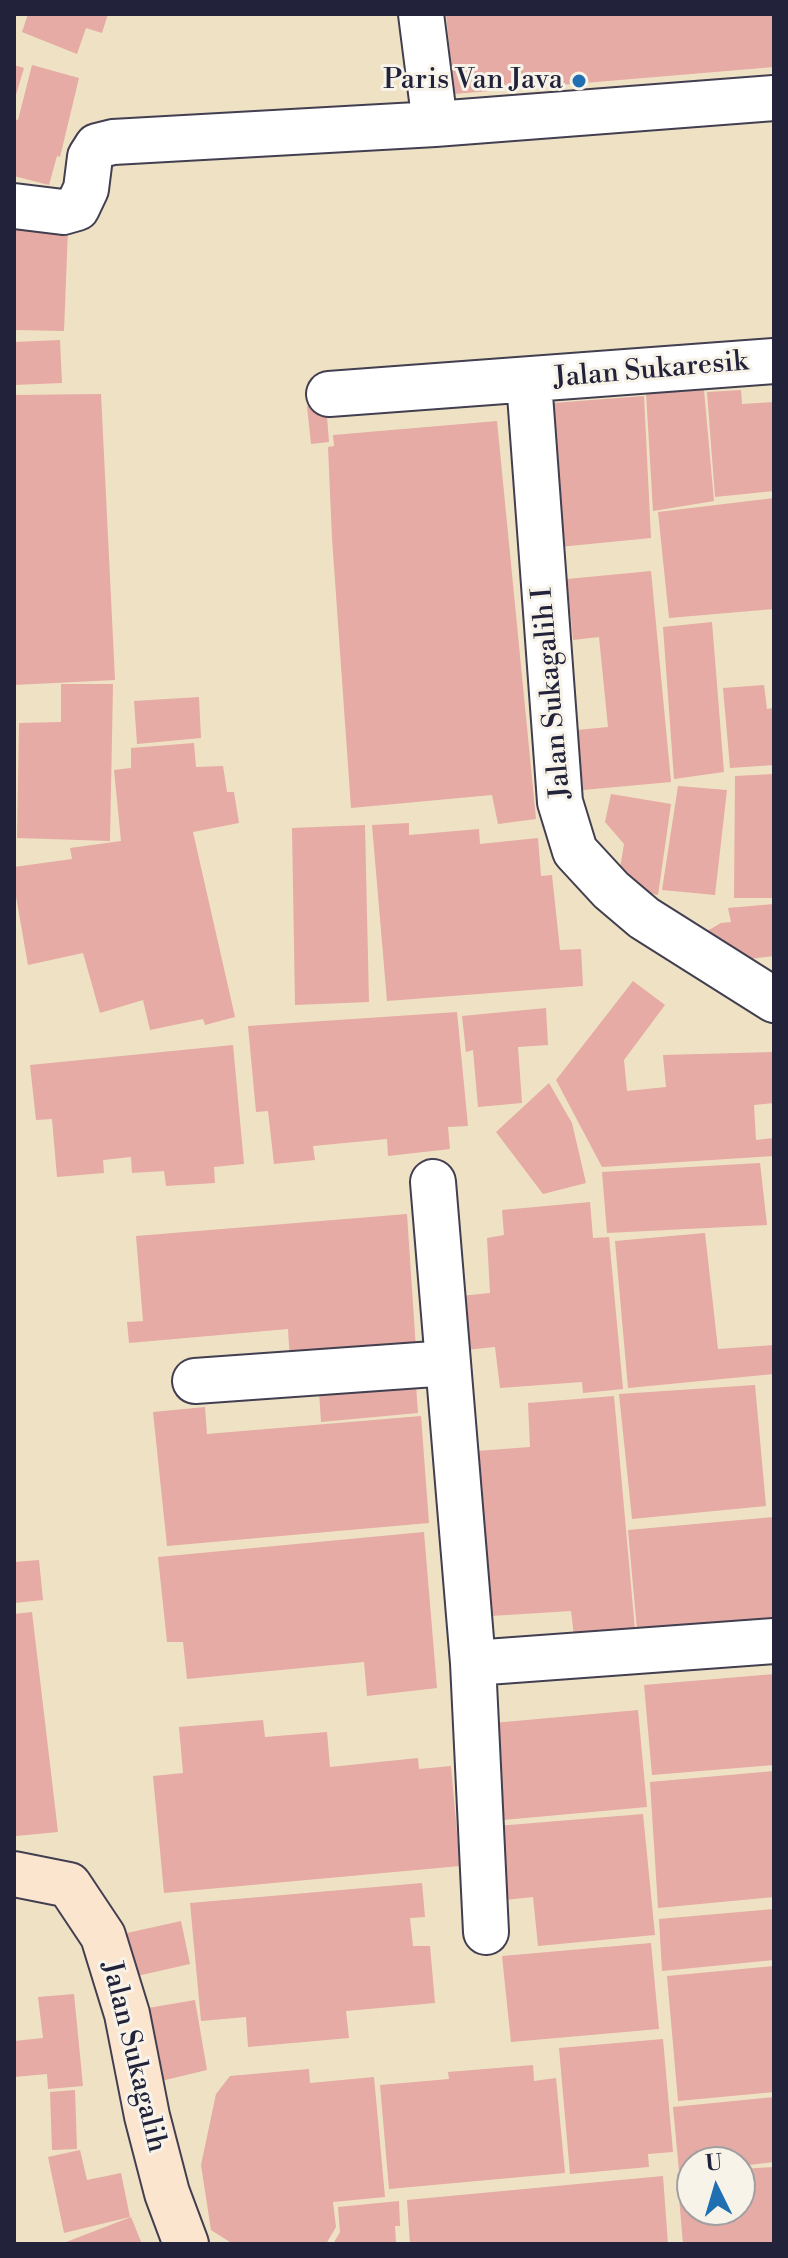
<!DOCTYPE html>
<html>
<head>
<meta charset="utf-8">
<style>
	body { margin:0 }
	#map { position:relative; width:788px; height:2258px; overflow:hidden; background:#efe1c4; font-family:"Libre Bodoni",serif }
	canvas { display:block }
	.frame { position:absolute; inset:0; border:16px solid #22223b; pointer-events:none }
	.north { position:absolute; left:676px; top:2146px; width:80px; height:80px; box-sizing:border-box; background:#f7f3e8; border:2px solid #a29fa3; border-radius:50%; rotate:355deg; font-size:22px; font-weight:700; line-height:32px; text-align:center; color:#22223b }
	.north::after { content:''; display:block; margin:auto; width:28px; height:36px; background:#1f6fb2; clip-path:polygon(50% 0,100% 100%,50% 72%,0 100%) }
</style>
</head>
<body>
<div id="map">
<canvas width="788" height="2258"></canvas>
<div class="frame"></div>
<div class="north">U</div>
</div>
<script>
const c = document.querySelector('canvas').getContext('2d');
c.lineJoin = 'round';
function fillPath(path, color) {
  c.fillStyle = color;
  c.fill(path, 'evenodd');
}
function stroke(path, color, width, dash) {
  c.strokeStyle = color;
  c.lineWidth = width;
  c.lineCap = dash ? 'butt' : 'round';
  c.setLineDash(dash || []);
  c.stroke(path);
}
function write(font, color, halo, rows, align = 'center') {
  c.font = font + ' "Libre Bodoni",serif';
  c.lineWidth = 6;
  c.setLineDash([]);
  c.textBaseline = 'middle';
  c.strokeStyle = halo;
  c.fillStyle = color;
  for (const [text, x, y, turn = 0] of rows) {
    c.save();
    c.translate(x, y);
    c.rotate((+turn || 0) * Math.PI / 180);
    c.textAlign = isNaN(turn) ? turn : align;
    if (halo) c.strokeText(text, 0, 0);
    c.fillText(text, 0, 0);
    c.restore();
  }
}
fillPath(new Path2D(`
	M 28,14 L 108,14 L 102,33 L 86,28 L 77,54 L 22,32 Z
	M 446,14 L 774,14 L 774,67 L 454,94 Z
	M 14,65 L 24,68 L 15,98 L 14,98 Z
	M 32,65 L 79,78 L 60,157 L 57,156 L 49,185 L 14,176 L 14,119 L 18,120 Z
	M 14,224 L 68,229 L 64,331 L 14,330 Z
	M 60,340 L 62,383 L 14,385 L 14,342 Z
	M 704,390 L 714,501 L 653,511 L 646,393 Z
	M 741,390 L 742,404 L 774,402 L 774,491 L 715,497 L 707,392 Z
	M 101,394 L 115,680 L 14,685 L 14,395 Z
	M 644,396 L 651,538 L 559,547 L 553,403 Z
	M 326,404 L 329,442 L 311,444 L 307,406 Z
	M 497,421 L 536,819 L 498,824 L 492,795 L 351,808 L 332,538 L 328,447 L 334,446 L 333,435 Z
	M 774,498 L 774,609 L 669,618 L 658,512 Z
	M 651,571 L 671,782 L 583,790 L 577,730 L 608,727 L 599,637 L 573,640 L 567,579 Z
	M 712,622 L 724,772 L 674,779 L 663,627 Z
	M 61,684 L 113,684 L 110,841 L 17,838 L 19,723 L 61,722 Z
	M 764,685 L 767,709 L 774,708 L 774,765 L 730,768 L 723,688 Z
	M 199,697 L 201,738 L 137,744 L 134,701 Z
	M 194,743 L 196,767 L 223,766 L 227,792 L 234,792 L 239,823 L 193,832 L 235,1017 L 205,1025 L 203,1019 L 150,1030 L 143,1000 L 100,1013 L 83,953 L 28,965 L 14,885 L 14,867 L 72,859 L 70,848 L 121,841 L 114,770 L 131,768 L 131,748 Z
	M 774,774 L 774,898 L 734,898 L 735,776 Z
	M 678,786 L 727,790 L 715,895 L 662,890 Z
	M 611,794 L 671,804 L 658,895 L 617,887 L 624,844 L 605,822 Z
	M 409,823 L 409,835 L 479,829 L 480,844 L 538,838 L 541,876 L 552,875 L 560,950 L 581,949 L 583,986 L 387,1001 L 372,825 Z
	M 365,825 L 369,1002 L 295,1005 L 292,828 Z
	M 774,904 L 774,956 L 732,961 L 702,934 L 721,923 L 731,922 L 728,908 Z
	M 633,981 L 665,1005 L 624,1060 L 627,1091 L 666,1087 L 663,1055 L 774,1052 L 774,1103 L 754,1105 L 756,1140 L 774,1138 L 774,1156 L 602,1167 L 556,1080 Z
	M 546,1008 L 548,1045 L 518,1047 L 522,1103 L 478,1107 L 473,1050 L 466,1052 L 462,1016 Z
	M 457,1012 L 468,1126 L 448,1127 L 450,1149 L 388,1156 L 387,1139 L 313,1146 L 315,1160 L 274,1164 L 268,1111 L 256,1112 L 248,1026 Z
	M 233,1045 L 244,1164 L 214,1167 L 215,1183 L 166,1186 L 164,1171 L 132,1173 L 131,1157 L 103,1160 L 104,1173 L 57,1177 L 52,1119 L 36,1120 L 30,1065 Z
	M 549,1083 L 572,1123 L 586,1183 L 543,1194 L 496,1132 Z
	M 760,1163 L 767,1225 L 607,1233 L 602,1172 Z
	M 590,1202 L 593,1238 L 609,1237 L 623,1389 L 583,1393 L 582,1382 L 500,1388 L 495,1347 L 455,1351 L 451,1297 L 490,1293 L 487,1238 L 504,1235 L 502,1210 Z
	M 407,1214 L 416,1349 L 290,1361 L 288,1329 L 129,1343 L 127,1322 L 143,1321 L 136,1236 Z
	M 705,1233 L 718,1349 L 774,1345 L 774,1374 L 628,1388 L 615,1241 Z
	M 416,1385 L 418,1413 L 321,1422 L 319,1392 Z
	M 755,1385 L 766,1506 L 632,1519 L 619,1394 Z
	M 614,1396 L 635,1630 L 574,1636 L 571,1611 L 475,1617 L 464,1452 L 530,1447 L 528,1403 Z
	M 205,1407 L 207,1434 L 421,1416 L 429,1523 L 167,1546 L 153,1412 Z
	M 774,1517 L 774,1618 L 637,1630 L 628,1530 Z
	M 424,1532 L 437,1688 L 367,1696 L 364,1662 L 187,1679 L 183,1642 L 167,1642 L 158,1557 Z
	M 39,1560 L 43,1600 L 14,1603 L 14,1562 Z
	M 32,1612 L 58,1832 L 16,1836 L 14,1817 L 14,1614 Z
	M 774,1674 L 774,1765 L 652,1775 L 644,1685 Z
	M 638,1710 L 647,1807 L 492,1821 L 482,1724 Z
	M 263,1720 L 265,1737 L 327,1732 L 330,1767 L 418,1758 L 419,1769 L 451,1766 L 460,1866 L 164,1893 L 153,1776 L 183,1773 L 179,1727 Z
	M 774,1771 L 774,1897 L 658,1908 L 650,1782 Z
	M 643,1814 L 655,1935 L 538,1946 L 533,1897 L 505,1900 L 497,1826 Z
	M 422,1883 L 425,1917 L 410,1918 L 413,1946 L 430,1946 L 435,2003 L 346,2011 L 349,2038 L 248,2047 L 246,2017 L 201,2021 L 190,1903 Z
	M 774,1909 L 774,1960 L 662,1971 L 659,1919 Z
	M 181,1921 L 190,1964 L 137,1976 L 127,1933 Z
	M 651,1943 L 659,2029 L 511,2042 L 502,1956 Z
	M 774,1966 L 774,2092 L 678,2101 L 667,1976 Z
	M 74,1994 L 83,2086 L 48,2089 L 47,2074 L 14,2077 L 14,2041 L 43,2038 L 38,1997 Z
	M 195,2000 L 207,2070 L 161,2081 L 148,2008 Z
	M 663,2039 L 673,2152 L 648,2154 L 649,2167 L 570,2174 L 559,2048 Z
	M 533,2065 L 534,2081 L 556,2078 L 565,2173 L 389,2189 L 380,2085 L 449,2079 L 448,2072 Z
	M 309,2069 L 310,2083 L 374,2077 L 385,2197 L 333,2202 L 336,2227 L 326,2244 L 233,2244 L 211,2230 L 201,2165 L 216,2094 L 230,2076 Z
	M 75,2090 L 77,2149 L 52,2150 L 50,2092 Z
	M 774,2097 L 774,2162 L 740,2166 L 740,2162 L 692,2162 L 692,2170 L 679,2171 L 673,2107 Z
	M 80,2150 L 87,2180 L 121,2173 L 130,2217 L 64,2233 L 48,2157 Z
	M 774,2167 L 774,2244 L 683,2244 L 677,2174 L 692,2173 L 692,2210 L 740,2210 L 740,2169 Z
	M 663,2176 L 668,2244 L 410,2244 L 407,2200 Z
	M 399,2201 L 400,2226 L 395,2226 L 396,2244 L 333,2244 L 340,2232 L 338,2207 Z
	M 131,2217 L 142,2244 L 61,2244 Z`), '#e5aba4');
const street = new Path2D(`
	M 421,14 L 435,124
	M 14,206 L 63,212 L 77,208 L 86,189 L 90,157 L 97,146 L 113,142 L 435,124 L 774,98
	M 529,381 L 560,802 L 575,851 L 611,890 L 644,918 L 774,1000
	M 329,394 L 774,361
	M 433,1182 L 473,1663 L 486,1932
	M 195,1381 L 448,1363
	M 473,1663 L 774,1641`);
const secondary = new Path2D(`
	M 14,1874 L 69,1885 L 103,1936 L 127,2014 L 147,2116 L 167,2193 L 186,2244`);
stroke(street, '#413f50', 48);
stroke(secondary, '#413f50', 48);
stroke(street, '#fff', 44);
stroke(secondary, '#fce5cf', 44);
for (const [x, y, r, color] of [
	[579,81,8,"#1f6fb2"]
]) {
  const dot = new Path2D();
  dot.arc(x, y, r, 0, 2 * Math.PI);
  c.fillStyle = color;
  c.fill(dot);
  stroke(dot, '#f7f3e8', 3);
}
write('28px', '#22223b', '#f7f3e8', [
	["Paris Van Java",563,81]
], 'right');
write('28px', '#22223b', '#f7f3e8', [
	["Jalan Sukaresik",651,371,-5],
	["Jalan Sukagalih I",553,693,-95],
	["Jalan Sukagalih",133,2057,76]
]);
</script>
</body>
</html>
